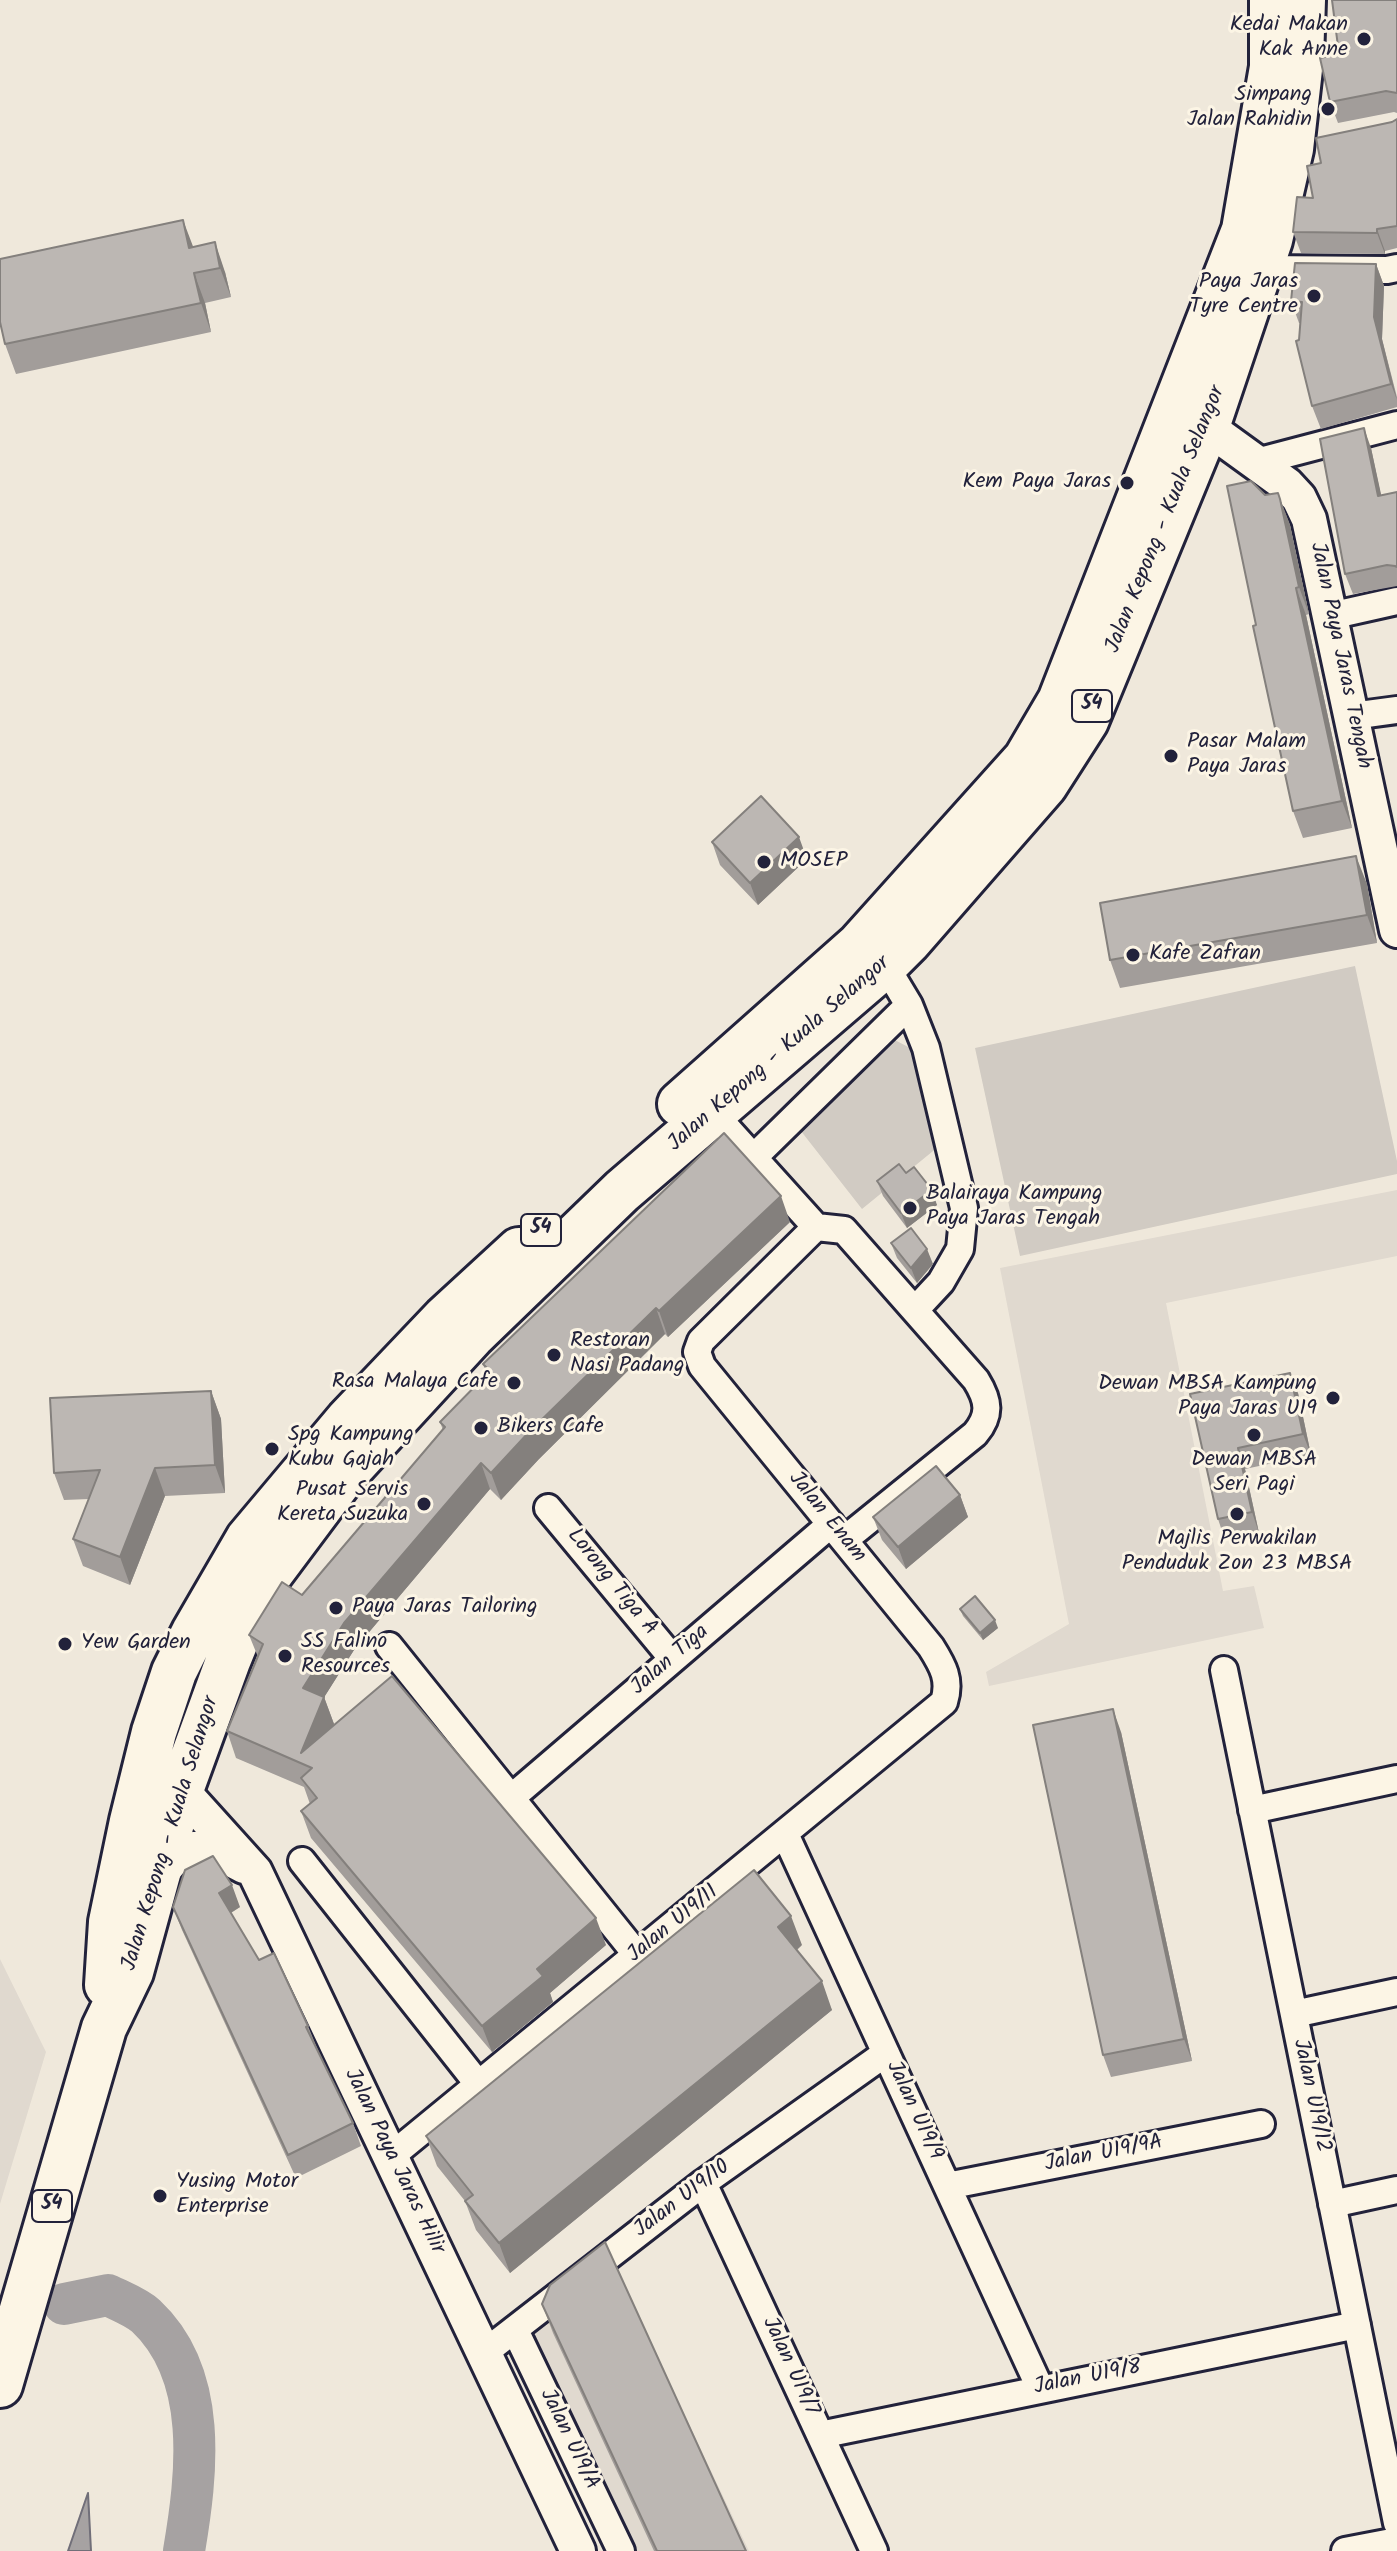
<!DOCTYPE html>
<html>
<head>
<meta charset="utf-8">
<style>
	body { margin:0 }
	canvas { display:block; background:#efe8db }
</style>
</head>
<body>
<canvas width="1397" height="2551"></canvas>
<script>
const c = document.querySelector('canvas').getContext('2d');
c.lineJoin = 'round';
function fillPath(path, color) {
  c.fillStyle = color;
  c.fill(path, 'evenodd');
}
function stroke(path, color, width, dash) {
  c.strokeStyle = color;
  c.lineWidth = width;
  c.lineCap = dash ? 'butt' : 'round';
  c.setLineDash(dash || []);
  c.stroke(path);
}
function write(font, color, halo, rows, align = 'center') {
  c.font = font + ' Kalam,sans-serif';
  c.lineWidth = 6;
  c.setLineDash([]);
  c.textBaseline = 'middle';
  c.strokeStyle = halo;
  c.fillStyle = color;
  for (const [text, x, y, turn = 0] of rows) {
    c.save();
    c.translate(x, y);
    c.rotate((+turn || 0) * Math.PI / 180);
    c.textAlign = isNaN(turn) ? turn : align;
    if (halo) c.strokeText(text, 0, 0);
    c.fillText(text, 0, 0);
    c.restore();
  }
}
fillPath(new Path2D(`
	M 1397,1190 L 1397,1256 L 1166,1303 L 1223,1591 L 1254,1586 L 1264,1628 L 989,1686 L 986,1672 L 1069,1624 L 1000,1268 Z
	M 0,1959 L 46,2052 L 0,2204 Z
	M 613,2264 L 749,2551 L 630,2551 L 527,2332 Z`), '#e0d9cf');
fillPath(new Path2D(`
	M 1355,966 L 1397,1161 L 1397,1174 L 1020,1256 L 975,1048 Z
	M 891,1038 L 912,1049 L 938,1147 L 862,1209 L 797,1126 Z`), '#d1cbc3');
const water = new Path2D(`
	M 88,2493 L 91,2551 L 68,2551 Z`);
fillPath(water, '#a6a2a2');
stroke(water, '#716f79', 2);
stroke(new Path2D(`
	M 64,2304 L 108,2295 C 120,2301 136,2307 146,2316 C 209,2375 197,2474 184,2551`), '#a6a2a2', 42);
const minor = new Path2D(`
	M 1260,269 L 1387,270 L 1397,268
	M 1256,462 L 1397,425
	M 1330,616 L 1397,601
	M 1352,716 L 1397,710
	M 885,965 L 909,1005 L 926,1048 L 964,1208 L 960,1249 L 941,1282 L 915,1310
	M 714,1114 L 816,1227 L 844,1230 L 976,1380 C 989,1401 991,1415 975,1434 L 844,1540
	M 753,1158 L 909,1005
	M 548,1508 L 673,1659
	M 389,1646 L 637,1955
	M 1224,1670 L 1397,2523
	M 511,1798 L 831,1524
	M 1252,1810 L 1397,1779
	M 785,1834 L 1040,2388
	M 302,1861 L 479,2085
	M 1294,2014 L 1397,1992
	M 390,2157 L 944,1702 C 951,1680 943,1666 931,1647 L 702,1366 L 697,1352 L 701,1341 L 816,1227
	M 703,2183 L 874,2551
	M 947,2186 L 1261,2124
	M 1332,2204 L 1397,2190
	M 515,2330 L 621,2551
	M 484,2353 L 703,2183 L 886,2053
	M 820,2435 L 1357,2325
	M 1345,2551 L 1397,2541`);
const tertiary = new Path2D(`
	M 1207,427 L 1287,485 L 1299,498 L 1309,519 L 1397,930
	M 181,1790 L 255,1872 L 578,2551
	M 155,1882 C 161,1874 168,1863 176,1856 C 196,1839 225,1856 244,1866`);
const trunk = new Path2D(`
	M 680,1104 L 859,945 L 1026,759 L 1060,701 L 1244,230 L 1272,67 L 1272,0
	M 107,1985 L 111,1922 L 132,1821 L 154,1732 L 174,1672 L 194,1632 L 248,1539 L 348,1420 L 445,1318 L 519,1250
	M 0,2385 L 104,2028 L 131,1972 L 181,1790 L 228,1661 L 248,1612 L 264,1582 L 344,1475 L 472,1336 L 622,1191 L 885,965 L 908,942 L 1045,785 L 1086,721 L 1207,427 L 1270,240 L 1291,149 L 1301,60 L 1303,0`);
stroke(minor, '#22223b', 32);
stroke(tertiary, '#22223b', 40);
stroke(trunk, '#22223b', 50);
stroke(minor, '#fcf5e5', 26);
stroke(tertiary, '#fcf5e5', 34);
stroke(trunk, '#fcf5e5', 44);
fillPath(new Path2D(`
	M 1397,0 L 1397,113 L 1394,112 L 1338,123 L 1330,102 L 1339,54 Z
	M 1397,119 L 1397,248 L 1385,251 L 1385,254 L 1301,253 L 1293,232 L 1313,198 L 1321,163 Z
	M 193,247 L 225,272 L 231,297 L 205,303 L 211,332 L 16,374 L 5,344 Z
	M 1376,264 L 1384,286 L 1382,339 L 1397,397 L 1397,407 L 1321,429 L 1312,406 L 1299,340 L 1300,323 L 1299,323 L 1291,301 Z
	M 1371,448 L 1381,496 L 1397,492 L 1397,586 L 1353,594 L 1345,574 Z
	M 1265,495 L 1280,499 L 1290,525 L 1309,614 L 1306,615 L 1352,828 L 1303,838 L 1293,811 L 1256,625 Z
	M 712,842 L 807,859 L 758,905 L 720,865 Z
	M 1367,884 L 1377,943 L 1120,988 L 1110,960 Z
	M 906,1173 L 937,1205 L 907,1228 L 883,1196 L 877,1181 Z
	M 790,1222 L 668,1337 L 665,1334 L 539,1459 L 501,1500 L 490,1489 L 354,1650 L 324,1697 L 334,1724 L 333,1725 L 606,1945 L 550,1993 L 553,2002 L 492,2052 L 311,1838 L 301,1811 L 310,1804 L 304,1787 L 236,1758 L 227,1731 L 258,1657 L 249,1635 L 302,1595 L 443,1430 L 440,1422 L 487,1375 L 483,1364 Z
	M 891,1243 L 933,1264 L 917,1283 L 897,1258 Z
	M 211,1391 L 221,1419 L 225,1493 L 165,1496 L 130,1585 L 83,1566 L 73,1539 L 89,1499 L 64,1500 L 54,1473 Z
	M 1298,1393 L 1311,1455 L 1245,1469 L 1259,1533 L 1225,1540 L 1218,1519 L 1190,1394 Z
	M 960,1495 L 968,1517 L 906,1569 L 882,1540 L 873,1517 Z
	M 960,1609 L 998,1628 L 983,1640 L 963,1616 Z
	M 1121,1732 L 1192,2061 L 1111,2077 L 1103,2055 Z
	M 173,1907 L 240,1907 L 231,1913 L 259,1960 L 308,2026 L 317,2048 L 353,2123 L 361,2146 L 296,2178 L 182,1930 Z
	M 802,1945 L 797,1950 L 832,2010 L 510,2273 L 476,2230 L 465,2201 L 437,2166 L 426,2136 Z
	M 542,2304 L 746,2551 L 654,2551 L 553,2333 Z`), '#a29d9a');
fillPath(new Path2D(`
	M 183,220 L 194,249 L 189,248 Z
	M 1377,229 L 1385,251 L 1385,254 L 1377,233 Z
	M 215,242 L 225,272 L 231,297 L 220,268 Z
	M 1376,264 L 1384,286 L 1382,339 L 1397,400 L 1391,384 L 1374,317 Z
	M 194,273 L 205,303 L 211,332 L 201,303 Z
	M 1364,428 L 1371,448 L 1386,517 L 1378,496 Z
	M 1280,499 L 1290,525 L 1309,614 L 1299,587 Z
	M 1296,588 L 1306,615 L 1352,828 L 1342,801 Z
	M 799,837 L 807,859 L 758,905 L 750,883 Z
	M 1356,856 L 1367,884 L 1377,943 L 1367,915 Z
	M 932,1190 L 937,1205 L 907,1228 L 901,1213 Z
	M 781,1196 L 790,1222 L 668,1337 L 659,1311 Z
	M 927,1249 L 933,1264 L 917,1283 L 911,1268 Z
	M 656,1308 L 665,1334 L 539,1459 L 501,1500 L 491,1473 L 529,1432 Z
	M 1290,1373 L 1298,1393 L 1311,1455 L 1303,1434 Z
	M 211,1391 L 221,1419 L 225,1493 L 215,1465 Z
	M 1238,1448 L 1245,1469 L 1259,1533 L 1252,1512 Z
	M 481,1463 L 490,1489 L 354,1650 L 313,1715 L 303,1688 L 344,1623 Z
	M 155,1468 L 165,1496 L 130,1585 L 120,1557 Z
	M 960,1495 L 968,1517 L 906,1569 L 898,1547 Z
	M 995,1620 L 998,1628 L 983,1640 L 980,1633 Z
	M 324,1697 L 334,1724 L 313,1772 L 301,1753 Z
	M 1113,1709 L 1121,1732 L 1192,2061 L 1184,2039 Z
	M 232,1885 L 240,1907 L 227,1915 L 219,1893 Z
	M 791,1916 L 802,1945 L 789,1956 L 778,1927 Z
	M 596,1918 L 606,1945 L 550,1993 L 553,2002 L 492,2052 L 482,2026 L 537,1969 Z
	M 822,1981 L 832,2010 L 510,2273 L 499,2243 Z`), '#84807d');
const building = new Path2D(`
	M 1332,0 L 1397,0 L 1397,93 L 1386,91 L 1330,102 L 1320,58 L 1339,54 Z
	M 1397,119 L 1397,226 L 1377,229 L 1377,233 L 1293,232 L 1297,197 L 1313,198 L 1307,166 L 1321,163 L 1316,138 L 1392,122 Z
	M 183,220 L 189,248 L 215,242 L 220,268 L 194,273 L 201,303 L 5,344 L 0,322 L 0,259 Z
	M 1295,263 L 1376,264 L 1374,317 L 1391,384 L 1312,406 L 1296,341 L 1299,340 L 1302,302 L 1291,301 Z
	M 1364,428 L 1378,496 L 1397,492 L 1397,567 L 1395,566 L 1387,565 L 1345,574 L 1320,439 Z
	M 1251,481 L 1265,495 L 1278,493 L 1280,499 L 1299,587 L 1296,588 L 1342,801 L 1293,811 L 1253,626 L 1256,625 L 1227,486 Z
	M 761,796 L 799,837 L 750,883 L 712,842 Z
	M 1356,856 L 1367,915 L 1110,960 L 1100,903 Z
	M 724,1133 L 781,1196 L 659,1311 L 656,1308 L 529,1432 L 491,1473 L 481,1463 L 344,1623 L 303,1688 L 324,1697 L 301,1753 L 392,1676 L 596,1918 L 537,1969 L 543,1976 L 482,2026 L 301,1811 L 317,1798 L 301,1778 L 312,1768 L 227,1731 L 263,1644 L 249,1635 L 282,1582 L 302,1595 L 445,1427 L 440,1422 L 490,1371 L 483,1364 Z
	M 899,1164 L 906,1173 L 914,1167 L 932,1190 L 901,1213 L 877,1181 Z
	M 911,1228 L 927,1249 L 911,1268 L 891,1243 Z
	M 1290,1373 L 1303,1434 L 1238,1448 L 1252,1512 L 1218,1519 L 1190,1394 Z
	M 211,1391 L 215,1465 L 155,1468 L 120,1557 L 73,1539 L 100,1470 L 54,1473 L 50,1398 Z
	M 936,1466 L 960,1495 L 898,1547 L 873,1517 Z
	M 975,1596 L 995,1620 L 980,1633 L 960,1609 Z
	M 1113,1709 L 1184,2039 L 1103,2055 L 1033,1725 Z
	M 213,1856 L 232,1885 L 219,1893 L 259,1960 L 274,1953 L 308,2026 L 306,2027 L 353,2123 L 288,2155 L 173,1907 L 185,1870 Z
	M 754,1870 L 791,1916 L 778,1927 L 822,1981 L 499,2243 L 465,2201 L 473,2195 L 426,2136 Z
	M 605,2242 L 746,2551 L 657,2551 L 542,2304 L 550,2285 Z`);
fillPath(building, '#bcb7b3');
stroke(building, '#84807d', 2);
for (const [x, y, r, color] of [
	[1364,39,8,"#22223b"],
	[1328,109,8,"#22223b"],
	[1314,296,8,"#22223b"],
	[1127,483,8,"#22223b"],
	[1171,756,8,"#22223b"],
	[764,862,8,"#22223b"],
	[1133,955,8,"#22223b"],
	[910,1208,8,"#22223b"],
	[554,1355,8,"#22223b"],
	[514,1383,8,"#22223b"],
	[1333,1398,8,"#22223b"],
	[481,1428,8,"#22223b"],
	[1254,1435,8,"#22223b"],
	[272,1449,8,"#22223b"],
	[424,1504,8,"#22223b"],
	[1237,1514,8,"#22223b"],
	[336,1608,8,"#22223b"],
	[65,1644,8,"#22223b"],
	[285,1656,8,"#22223b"],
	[160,2196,8,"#22223b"]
]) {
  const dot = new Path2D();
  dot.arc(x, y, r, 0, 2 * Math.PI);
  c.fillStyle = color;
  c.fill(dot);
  stroke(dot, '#fcf5e5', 3);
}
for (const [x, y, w] of [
	[1092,706,40],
	[541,1230,40],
	[52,2206,40]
]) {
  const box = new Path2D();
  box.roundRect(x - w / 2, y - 16, w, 32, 6);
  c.fillStyle = '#fcf5e5';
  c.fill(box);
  stroke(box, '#22223b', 2);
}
write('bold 20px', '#22223b', null, [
	["54",1092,706],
	["54",541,1230],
	["54",52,2206]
]);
write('22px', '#22223b', '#fcf5e5', [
	["Kedai Makan",1348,26,"right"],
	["Kak Anne",1348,51,"right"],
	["Simpang",1312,96,"right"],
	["Jalan Rahidin",1312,121,"right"],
	["Paya Jaras",1298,283,"right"],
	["Tyre Centre",1298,308,"right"],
	["Kem Paya Jaras",1111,483,"right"],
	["Pasar Malam",1187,743],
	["Paya Jaras",1187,768],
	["MOSEP",780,862],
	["Kafe Zafran",1149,955],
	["Balairaya Kampung",926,1195],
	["Paya Jaras Tengah",926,1220],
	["Restoran",570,1342],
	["Nasi Padang",570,1367],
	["Rasa Malaya Cafe",498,1383,"right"],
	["Dewan MBSA Kampung",1317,1385,"right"],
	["Paya Jaras U19",1317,1410,"right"],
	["Bikers Cafe",497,1428],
	["Spg Kampung",288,1436],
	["Kubu Gajah",288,1461],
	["Dewan MBSA",1254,1461,"center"],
	["Seri Pagi",1254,1486,"center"],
	["Pusat Servis",408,1491,"right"],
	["Kereta Suzuka",408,1516,"right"],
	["Majlis Perwakilan",1237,1540,"center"],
	["Penduduk Zon 23 MBSA",1237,1565,"center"],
	["Paya Jaras Tailoring",352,1608],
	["SS Falino",301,1643],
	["Resources",301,1668],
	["Yew Garden",81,1644],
	["Yusing Motor",176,2183],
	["Enterprise",176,2208]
], 'left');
write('22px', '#22223b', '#fcf5e5', [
	["Jalan Kepong - Kuala Selangor",1167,520,-68],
	["Jalan Paya Jaras Tengah",1339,656,78],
	["Jalan Kepong - Kuala Selangor",780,1055,-41],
	["Jalan Enam",826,1518,51],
	["Lorong Tiga A",611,1583,51],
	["Jalan Tiga",671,1661,-41],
	["Jalan Kepong - Kuala Selangor",172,1834,-73],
	["Jalan U19/11",674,1925,-39],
	["Jalan U19/12",1310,2096,78],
	["Jalan U19/9",913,2111,65],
	["Jalan U19/9A",1104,2155,-11],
	["Jalan Paya Jaras Hilir",393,2162,64],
	["Jalan U19/10",683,2200,-37],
	["Jalan U19/7",789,2367,65],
	["Jalan U19/8",1088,2379,-11],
	["Jalan U19/A",568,2440,64]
]);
</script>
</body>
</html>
